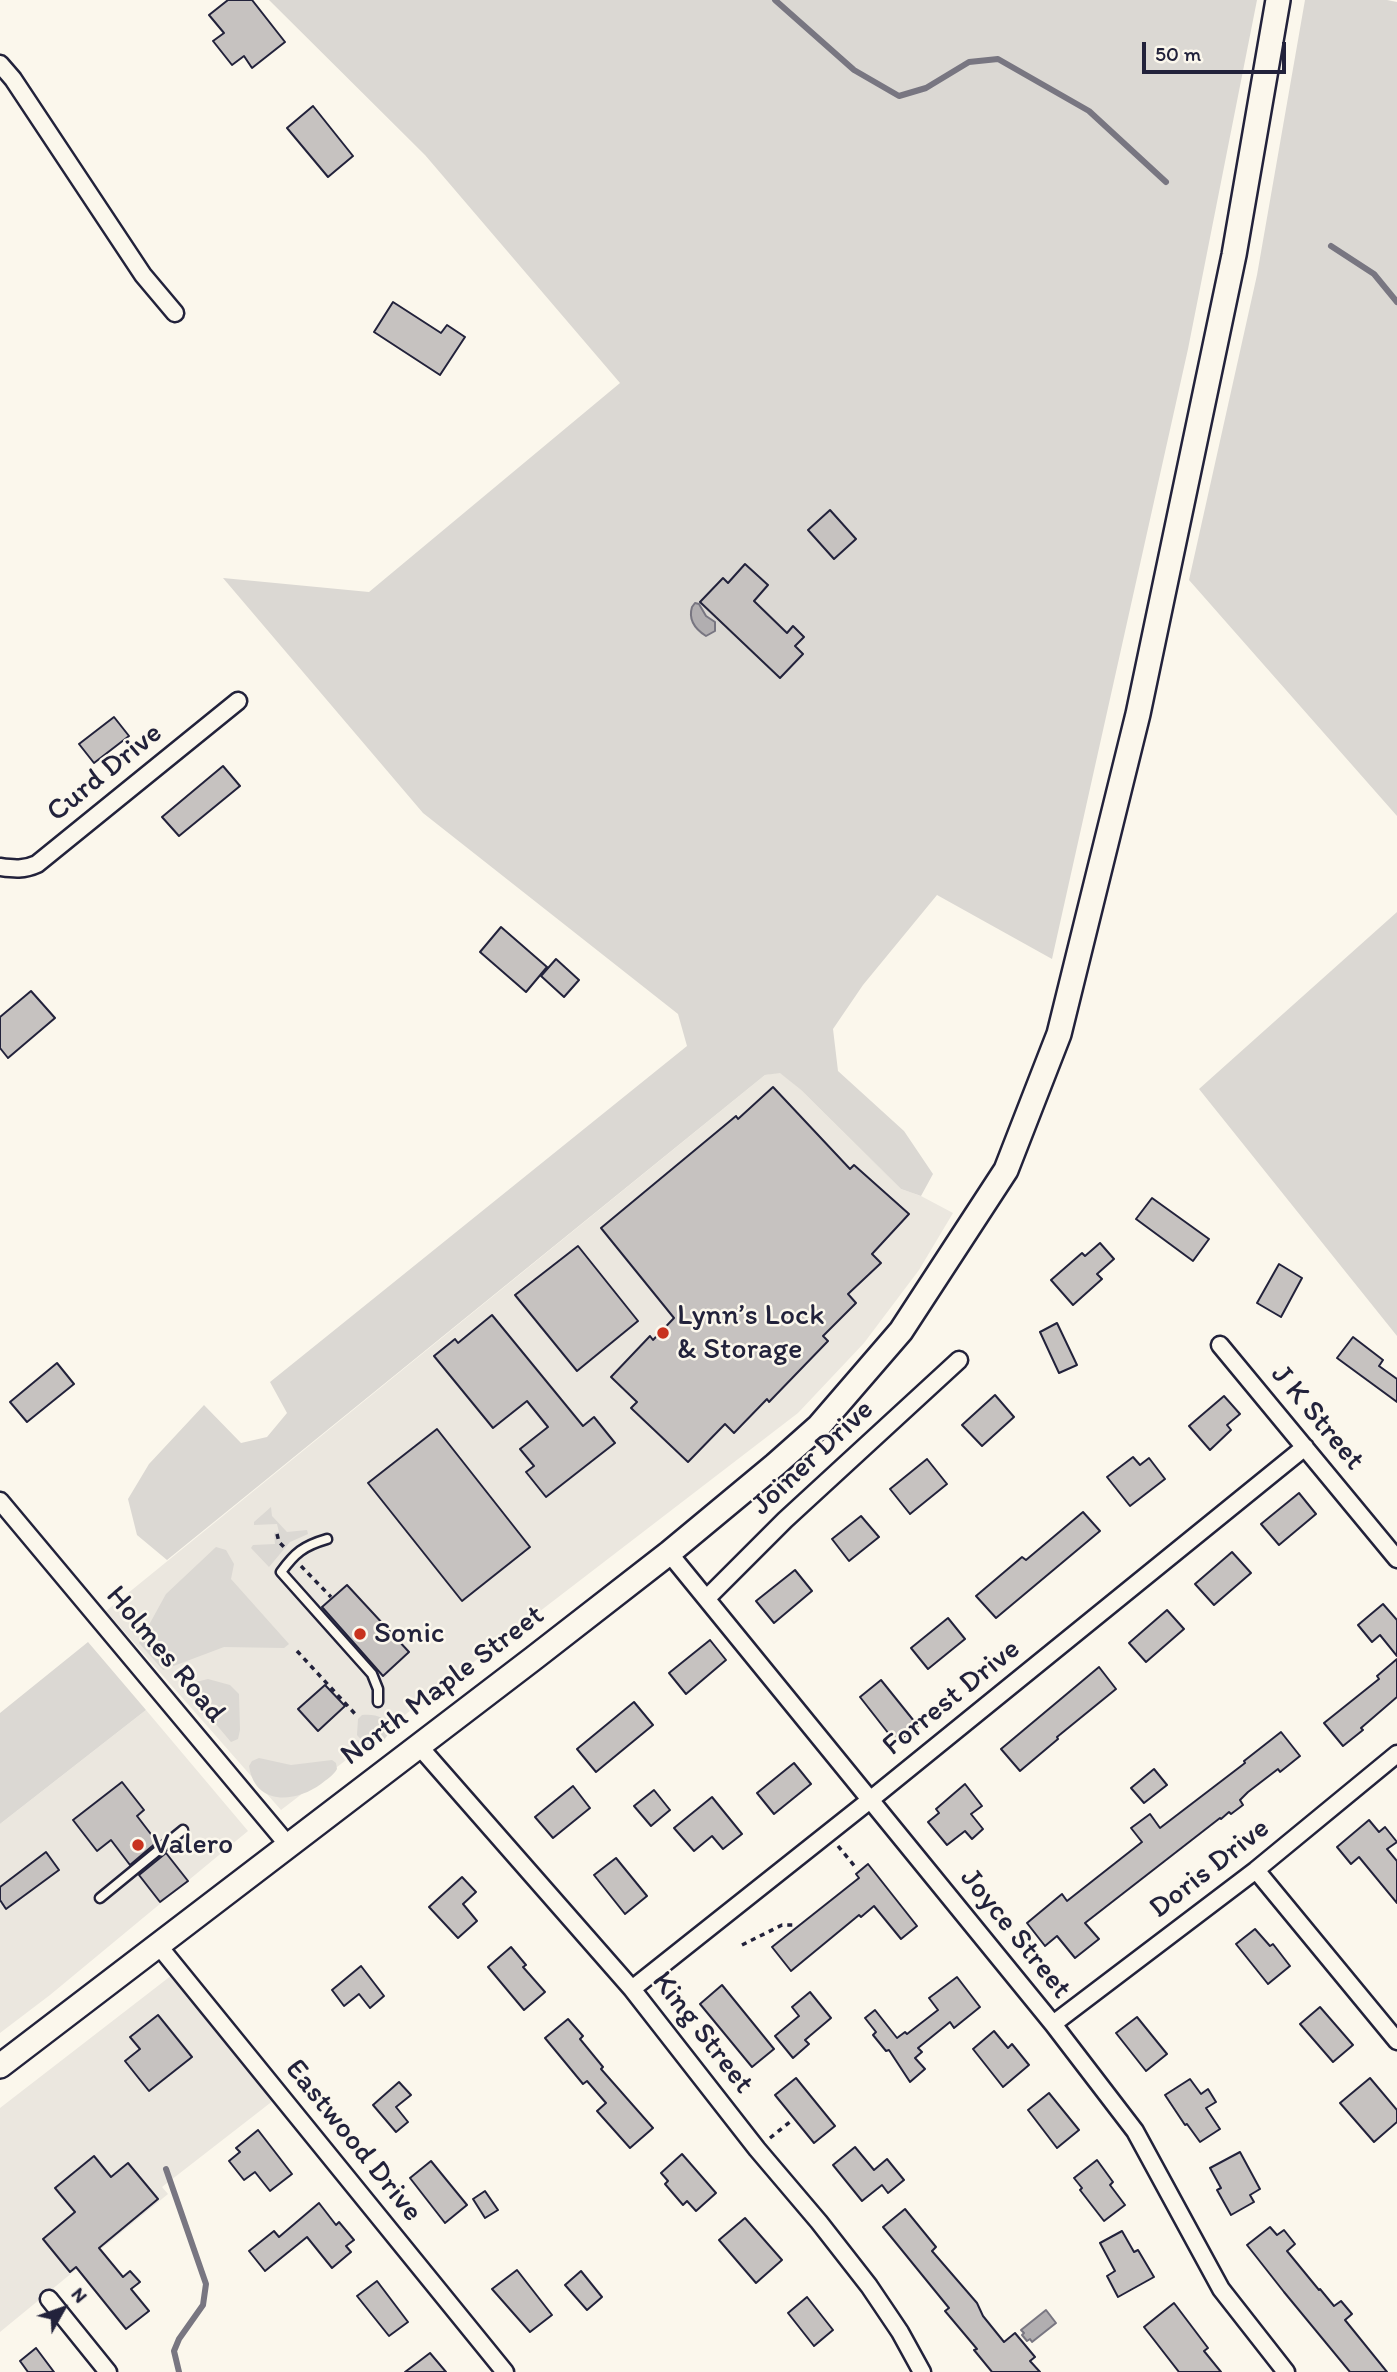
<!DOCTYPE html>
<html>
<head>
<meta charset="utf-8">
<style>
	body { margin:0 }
	#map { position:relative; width:1397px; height:2372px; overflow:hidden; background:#fbf7ec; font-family:Itim,sans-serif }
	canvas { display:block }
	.north { position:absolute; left:28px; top:2274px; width:70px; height:70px; -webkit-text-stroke:5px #fbf7ec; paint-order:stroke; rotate:50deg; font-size:19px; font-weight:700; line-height:28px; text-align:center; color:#22223b }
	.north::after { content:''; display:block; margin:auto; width:24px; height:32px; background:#22223b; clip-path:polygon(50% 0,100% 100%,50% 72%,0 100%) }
	.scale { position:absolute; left:1142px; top:42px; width:144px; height:32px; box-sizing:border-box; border:4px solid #22223b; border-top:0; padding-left:9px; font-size:21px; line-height:24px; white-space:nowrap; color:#22223b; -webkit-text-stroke:5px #fbf7ec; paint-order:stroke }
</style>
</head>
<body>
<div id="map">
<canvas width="1397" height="2372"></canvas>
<div class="north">N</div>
<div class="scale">50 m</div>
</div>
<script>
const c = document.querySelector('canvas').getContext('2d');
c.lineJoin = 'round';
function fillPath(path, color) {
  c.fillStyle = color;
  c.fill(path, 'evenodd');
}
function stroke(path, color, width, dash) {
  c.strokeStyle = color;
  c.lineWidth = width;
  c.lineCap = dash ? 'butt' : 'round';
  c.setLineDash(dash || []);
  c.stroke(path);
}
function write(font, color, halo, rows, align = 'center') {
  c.font = font + ' Itim,sans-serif';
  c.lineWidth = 5;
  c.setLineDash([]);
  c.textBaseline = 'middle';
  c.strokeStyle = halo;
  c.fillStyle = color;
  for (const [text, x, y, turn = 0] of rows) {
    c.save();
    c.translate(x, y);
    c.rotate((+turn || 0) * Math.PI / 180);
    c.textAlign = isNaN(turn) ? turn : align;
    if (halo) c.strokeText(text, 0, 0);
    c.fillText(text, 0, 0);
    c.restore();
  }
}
fillPath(new Path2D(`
	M 780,1072 L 801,1090 L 901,1189 L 921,1196 L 953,1213 L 919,1270 L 864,1343 L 798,1413 L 281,1810 L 106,1611 L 765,1075 Z
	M 146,1710 L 248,1831 L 50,1995 L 0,2033 L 0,1824 Z
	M 172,1975 L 274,2100 L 162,2187 L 168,2194 L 0,2332 L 0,2108 Z`), '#ebe7df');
fillPath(new Path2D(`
	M 269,0 L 1257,0 L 1188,349 L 1052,959 L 937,895 L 863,985 L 833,1029 L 838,1071 L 904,1131 L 933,1174 L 921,1196 L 901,1189 L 801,1090 L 780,1073 L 765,1075 L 167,1560 L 137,1535 L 128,1499 L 149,1464 L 204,1405 L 241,1443 L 267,1437 L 287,1413 L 270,1382 L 687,1046 L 678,1014 L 423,813 L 223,578 L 369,592 L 620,383 L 425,155 Z
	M 1305,0 L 1387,0 L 1397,2 L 1397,816 L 1189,580 L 1257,275 Z
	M 1397,912 L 1397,1336 L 1199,1089 Z
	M 271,1507 L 272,1516 L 287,1532 L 307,1530 L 308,1534 L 290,1542 L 269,1567 L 251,1548 L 253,1545 L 275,1544 L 274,1533 L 279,1532 L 277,1524 L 254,1525 L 254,1522 Z
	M 216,1547 L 226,1550 L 234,1564 L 231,1579 L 289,1644 L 284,1648 L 224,1647 L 163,1670 L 139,1643 L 166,1594 Z
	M 88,1642 L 146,1710 L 0,1824 L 0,1713 Z
	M 208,1679 L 230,1685 L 239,1694 L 240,1730 L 238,1739 L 231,1742 L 187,1690 L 196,1682 Z
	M 362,1715 C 376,1714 385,1716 391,1730 L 384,1740 L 371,1746 L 365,1744 L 357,1735 L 358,1719 Z
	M 259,1758 L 291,1765 L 332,1760 L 336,1763 L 337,1769 C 333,1776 327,1779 321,1784 C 295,1803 255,1806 249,1766 L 252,1761 Z`), '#dbd8d3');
const water = new Path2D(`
	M 695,603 L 699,604 L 706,616 L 715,622 L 715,631 L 706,636 C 695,629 688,620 692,607 Z
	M 1046,2310 L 1056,2323 L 1032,2342 L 1030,2339 L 1027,2341 L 1022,2335 L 1024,2333 L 1021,2330 Z`);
fillPath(water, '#b1aeb0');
stroke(water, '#787681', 2);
stroke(new Path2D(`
	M 775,0 L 854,70 L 899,96 L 926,88 L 969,62 L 998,59 L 1089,111 L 1166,182
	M 1331,246 L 1374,274 L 1397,302
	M 166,2169 L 206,2284 L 203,2305 L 179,2339 L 174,2351 L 179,2372`), '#787681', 6);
const building = new Path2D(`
	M 228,0 L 252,0 L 285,42 L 252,68 L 244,56 L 232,65 L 213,41 L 224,33 L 209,15 Z
	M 313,106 L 353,156 L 328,177 L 287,128 Z
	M 393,302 L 441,333 L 447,325 L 465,337 L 440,375 L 374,332 Z
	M 830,510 L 856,539 L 834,559 L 808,530 Z
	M 745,564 L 768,585 L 754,601 L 787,633 L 793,626 L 804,637 L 795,646 L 803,654 L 780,678 L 700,602 L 723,578 L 728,583 Z
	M 114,717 L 129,736 L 94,763 L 79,744 Z
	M 223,766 L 240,786 L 179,836 L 162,817 Z
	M 501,927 L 547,967 L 526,992 L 480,952 Z
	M 556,959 L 579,980 L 564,997 L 541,976 Z
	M 31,991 L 55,1018 L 8,1058 L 0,1048 L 0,1017 Z
	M 773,1087 L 850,1169 L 854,1165 L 909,1214 L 872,1254 L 881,1263 L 848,1294 L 856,1303 L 823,1336 L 828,1341 L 769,1402 L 767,1399 L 734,1433 L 725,1424 L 688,1462 L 631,1408 L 637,1402 L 611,1377 L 650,1336 L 653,1340 L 674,1318 L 601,1228 L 736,1116 L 738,1119 Z
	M 1152,1198 L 1209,1239 L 1193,1261 L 1136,1219 Z
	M 1100,1243 L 1114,1259 L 1097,1274 L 1102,1279 L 1073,1305 L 1051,1280 L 1082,1253 L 1085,1256 Z
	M 578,1246 L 638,1321 L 577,1371 L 515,1295 Z
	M 1279,1264 L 1302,1278 L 1281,1317 L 1257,1303 Z
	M 492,1315 L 583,1426 L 594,1417 L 615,1443 L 546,1497 L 526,1472 L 534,1466 L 520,1449 L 548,1427 L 527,1401 L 493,1428 L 434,1356 L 455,1339 L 458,1343 Z
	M 1057,1323 L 1077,1365 L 1059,1373 L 1040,1332 Z
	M 1353,1337 L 1383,1360 L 1379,1366 L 1397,1379 L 1397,1402 L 1337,1358 Z
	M 57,1363 L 74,1384 L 27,1422 L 10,1402 Z
	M 995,1395 L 1014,1417 L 982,1446 L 962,1425 Z
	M 1224,1396 L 1240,1414 L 1227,1425 L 1231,1430 L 1210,1450 L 1189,1426 Z
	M 437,1429 L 530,1547 L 462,1601 L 368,1483 Z
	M 1133,1457 L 1140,1465 L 1149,1458 L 1165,1479 L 1130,1506 L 1107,1477 Z
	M 927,1459 L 947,1484 L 910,1514 L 890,1489 Z
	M 1299,1493 L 1316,1514 L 1279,1545 L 1261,1524 Z
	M 1083,1512 L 1100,1531 L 996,1618 L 976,1596 L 1022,1557 L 1026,1560 Z
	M 861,1516 L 879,1537 L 849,1561 L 832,1539 Z
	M 1232,1552 L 1251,1573 L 1214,1605 L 1195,1584 Z
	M 795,1570 L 812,1591 L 774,1623 L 756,1601 Z
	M 347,1585 L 409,1652 L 383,1676 L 322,1607 Z
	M 1383,1604 L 1397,1620 L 1397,1656 L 1380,1635 L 1372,1642 L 1358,1625 Z
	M 1167,1610 L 1184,1629 L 1146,1662 L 1129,1643 Z
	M 948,1618 L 965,1639 L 928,1669 L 911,1648 Z
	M 710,1640 L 726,1660 L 686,1694 L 669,1673 Z
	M 1397,1659 L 1397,1697 L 1361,1728 L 1363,1730 L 1343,1746 L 1324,1723 L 1379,1679 L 1377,1676 Z
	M 1099,1667 L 1116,1689 L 1057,1737 L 1058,1739 L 1020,1771 L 1001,1749 Z
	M 881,1680 L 918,1726 L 896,1743 L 860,1697 Z
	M 325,1685 L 345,1706 L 318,1731 L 298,1709 Z
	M 634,1702 L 653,1725 L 596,1772 L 577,1749 Z
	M 1281,1732 L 1300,1756 L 1280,1772 L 1278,1769 L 1248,1792 L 1240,1800 L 1243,1805 L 1231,1814 L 1229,1812 L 1221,1819 L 1220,1818 L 1085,1923 L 1099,1939 L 1075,1958 L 1057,1936 L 1045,1946 L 1027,1923 L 1062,1894 L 1067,1901 L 1142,1842 L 1131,1828 L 1150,1814 L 1160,1828 L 1245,1763 L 1244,1761 Z
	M 794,1763 L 811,1784 L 774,1814 L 757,1793 Z
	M 1154,1769 L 1167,1785 L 1144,1803 L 1131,1788 Z
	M 122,1782 L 144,1810 L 137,1816 L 157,1842 L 130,1865 L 111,1840 L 97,1851 L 73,1820 Z
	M 965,1784 L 982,1806 L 971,1814 L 983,1829 L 972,1839 L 965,1831 L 947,1845 L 928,1822 L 939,1813 L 936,1809 Z
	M 573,1786 L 590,1808 L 553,1838 L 535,1817 Z
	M 654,1790 L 670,1810 L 651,1826 L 634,1806 Z
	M 712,1797 L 742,1834 L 723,1849 L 712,1836 L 694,1851 L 674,1828 Z
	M 1369,1820 L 1379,1832 L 1385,1827 L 1397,1842 L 1387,1849 L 1397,1861 L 1397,1903 L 1359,1857 L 1351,1864 L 1337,1847 Z
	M 46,1852 L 59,1870 L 6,1909 L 0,1900 L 0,1887 Z
	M 166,1853 L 188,1881 L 160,1902 L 139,1875 Z
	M 616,1858 L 647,1896 L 625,1914 L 594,1875 Z
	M 868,1864 L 917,1926 L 901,1939 L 874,1906 L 861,1917 L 859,1915 L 791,1971 L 772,1947 L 859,1878 L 856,1874 Z
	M 462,1877 L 476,1892 L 463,1904 L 477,1921 L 458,1938 L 429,1907 Z
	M 1255,1929 L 1270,1946 L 1273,1944 L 1290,1966 L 1268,1984 L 1236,1944 Z
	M 511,1947 L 526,1965 L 523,1967 L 545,1992 L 524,2010 L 488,1967 Z
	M 361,1966 L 384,1996 L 370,2008 L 359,1994 L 344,2006 L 332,1990 Z
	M 957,1977 L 980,2007 L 954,2028 L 950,2022 L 918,2048 L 922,2052 L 915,2058 L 925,2069 L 910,2082 L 889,2050 L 886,2051 L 873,2035 L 876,2032 L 865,2018 L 875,2010 L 897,2038 L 905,2032 L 907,2034 L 938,2010 L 929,1998 Z
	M 722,1985 L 774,2049 L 752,2067 L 700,2004 Z
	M 810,1992 L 831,2018 L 805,2040 L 809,2044 L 793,2058 L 775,2036 L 799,2016 L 792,2007 Z
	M 1320,2007 L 1353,2045 L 1333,2062 L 1300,2024 Z
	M 158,2015 L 192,2057 L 149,2091 L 125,2061 L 140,2049 L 130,2037 Z
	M 1137,2017 L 1167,2054 L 1146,2071 L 1116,2033 Z
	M 568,2019 L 583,2036 L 580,2039 L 603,2067 L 601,2069 L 653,2128 L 630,2148 L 597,2111 L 606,2103 L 587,2081 L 583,2084 L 545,2038 Z
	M 994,2031 L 1008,2048 L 1012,2044 L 1029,2065 L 1003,2087 L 973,2049 Z
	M 796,2078 L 835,2126 L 814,2143 L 775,2095 Z
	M 1370,2078 L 1397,2110 L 1397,2122 L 1374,2142 L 1340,2103 Z
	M 1190,2079 L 1201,2094 L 1208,2089 L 1216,2102 L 1206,2108 L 1220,2129 L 1200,2142 L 1187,2124 L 1185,2125 L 1165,2095 Z
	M 399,2082 L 411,2095 L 396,2107 L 408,2122 L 396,2132 L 373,2105 Z
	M 1049,2093 L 1079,2130 L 1057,2148 L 1028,2110 Z
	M 258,2130 L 292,2174 L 270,2191 L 255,2172 L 244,2180 L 229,2161 L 240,2152 L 236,2148 Z
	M 855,2147 L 874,2170 L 887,2159 L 904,2180 L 888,2193 L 882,2185 L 862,2201 L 833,2165 Z
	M 1240,2152 L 1260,2189 L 1250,2195 L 1254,2202 L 1231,2215 L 1217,2190 L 1221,2188 L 1210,2168 Z
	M 682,2154 L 716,2193 L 696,2211 L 687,2201 L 683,2205 L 665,2184 L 668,2181 L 661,2173 Z
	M 94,2156 L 111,2177 L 128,2163 L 158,2199 L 99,2248 L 123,2277 L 130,2271 L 140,2282 L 131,2289 L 149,2311 L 126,2329 L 76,2267 L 70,2272 L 43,2239 L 75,2212 L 55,2188 Z
	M 1097,2160 L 1113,2182 L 1110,2185 L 1125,2205 L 1104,2221 L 1080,2190 L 1082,2188 L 1074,2178 Z
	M 431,2161 L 467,2205 L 445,2223 L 410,2178 Z
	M 485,2191 L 498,2210 L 485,2218 L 473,2199 Z
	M 319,2203 L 336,2225 L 339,2222 L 354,2240 L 346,2246 L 351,2252 L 332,2268 L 307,2237 L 265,2271 L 249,2251 L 274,2231 L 279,2237 Z
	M 905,2209 L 936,2247 L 932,2251 L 977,2303 L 983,2316 L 1004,2342 L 1015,2333 L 1035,2357 L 1030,2361 L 1040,2372 L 992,2372 L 974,2350 L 977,2349 L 945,2311 L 949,2308 L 883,2227 Z
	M 745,2218 L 782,2260 L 756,2283 L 719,2240 Z
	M 1270,2227 L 1277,2235 L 1284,2230 L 1295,2244 L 1287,2251 L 1319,2290 L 1320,2289 L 1334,2306 L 1341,2301 L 1352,2314 L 1345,2320 L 1387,2372 L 1350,2372 L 1284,2292 L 1247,2245 Z
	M 1122,2231 L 1134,2252 L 1138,2250 L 1154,2277 L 1118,2297 L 1107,2276 L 1115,2271 L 1100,2243 Z
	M 517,2270 L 552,2315 L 530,2332 L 492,2289 Z
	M 581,2271 L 602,2297 L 587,2310 L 565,2285 Z
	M 377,2281 L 408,2322 L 389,2336 L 357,2296 Z
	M 807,2297 L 833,2330 L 814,2346 L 788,2313 Z
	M 1174,2303 L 1208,2348 L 1204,2351 L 1221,2372 L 1179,2372 L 1144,2327 Z
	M 36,2348 L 54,2372 L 28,2372 L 20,2361 Z
	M 430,2353 L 446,2372 L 405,2372 Z`);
fillPath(building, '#c6c2c0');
stroke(building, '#22223b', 2);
const service = new Path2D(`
	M 327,1539 C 303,1546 295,1553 281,1572 L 372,1674 L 378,1689 L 378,1702
	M 100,1898 L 183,1830`);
const minor = new Path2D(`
	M 0,64 L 13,79 L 143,275 L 175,313
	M 0,867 C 14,869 24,870 37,864 L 238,701
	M 1220,1345 L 1397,1559
	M 0,1501 L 288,1845
	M 669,1553 L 1053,2024 L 1135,2131 L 1221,2289 L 1286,2372
	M 707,1598 L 785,1520 L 959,1360
	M 418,1745 L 632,1989 L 757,2149 L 819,2222 L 869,2286 L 900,2332 L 922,2372
	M 1256,1870 L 1397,2041
	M 158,1945 L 505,2372
	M 632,1989 L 870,1800 L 1305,1447
	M 1053,2024 L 1256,1870 L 1397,1754
	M 49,2299 L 108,2372`);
const secondary = new Path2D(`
	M 0,2066 L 534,1658 L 669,1553 L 775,1465 L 819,1426 L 901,1331 L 1006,1170 L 1059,1034 L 1138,714 L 1234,255 L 1278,0`);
stroke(service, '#22223b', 13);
stroke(minor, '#22223b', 21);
stroke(secondary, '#22223b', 28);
stroke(new Path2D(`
	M 277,1534 L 279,1542 L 284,1547
	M 301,1566 L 331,1597
	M 297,1651 L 357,1716
	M 838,1846 L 857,1869
	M 742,1945 L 782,1925 L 797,1925
	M 770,2138 L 791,2121`), '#22223b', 3.5, [5, 5]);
stroke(service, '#fbf7ec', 8);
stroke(minor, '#fbf7ec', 16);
stroke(secondary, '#fbf7ec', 23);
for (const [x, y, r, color] of [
	[663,1333,7,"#c8321e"],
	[360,1634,7,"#c8321e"],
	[138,1845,7,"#c8321e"]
]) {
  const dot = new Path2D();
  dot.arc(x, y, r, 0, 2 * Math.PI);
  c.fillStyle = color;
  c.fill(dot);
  stroke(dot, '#fbf7ec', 2.5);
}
write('30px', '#22223b', '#fbf7ec', [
	["Curd Drive",105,773,-39],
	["J K Street",1317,1418,50],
	["Joiner Drive",813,1458,-43],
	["Holmes Road",165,1655,50],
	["North Maple Street",443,1686,-37],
	["Forrest Drive",952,1698,-39],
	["Doris Drive",1210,1869,-38],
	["Joyce Street",1015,1934,51],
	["King Street",702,2033,52],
	["Eastwood Drive",353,2141,51]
]);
write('30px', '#22223b', '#fbf7ec', [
	["Lynn’s Lock",677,1316],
	["& Storage",677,1350],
	["Sonic",374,1634],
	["Valero",152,1845]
], 'left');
</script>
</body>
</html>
